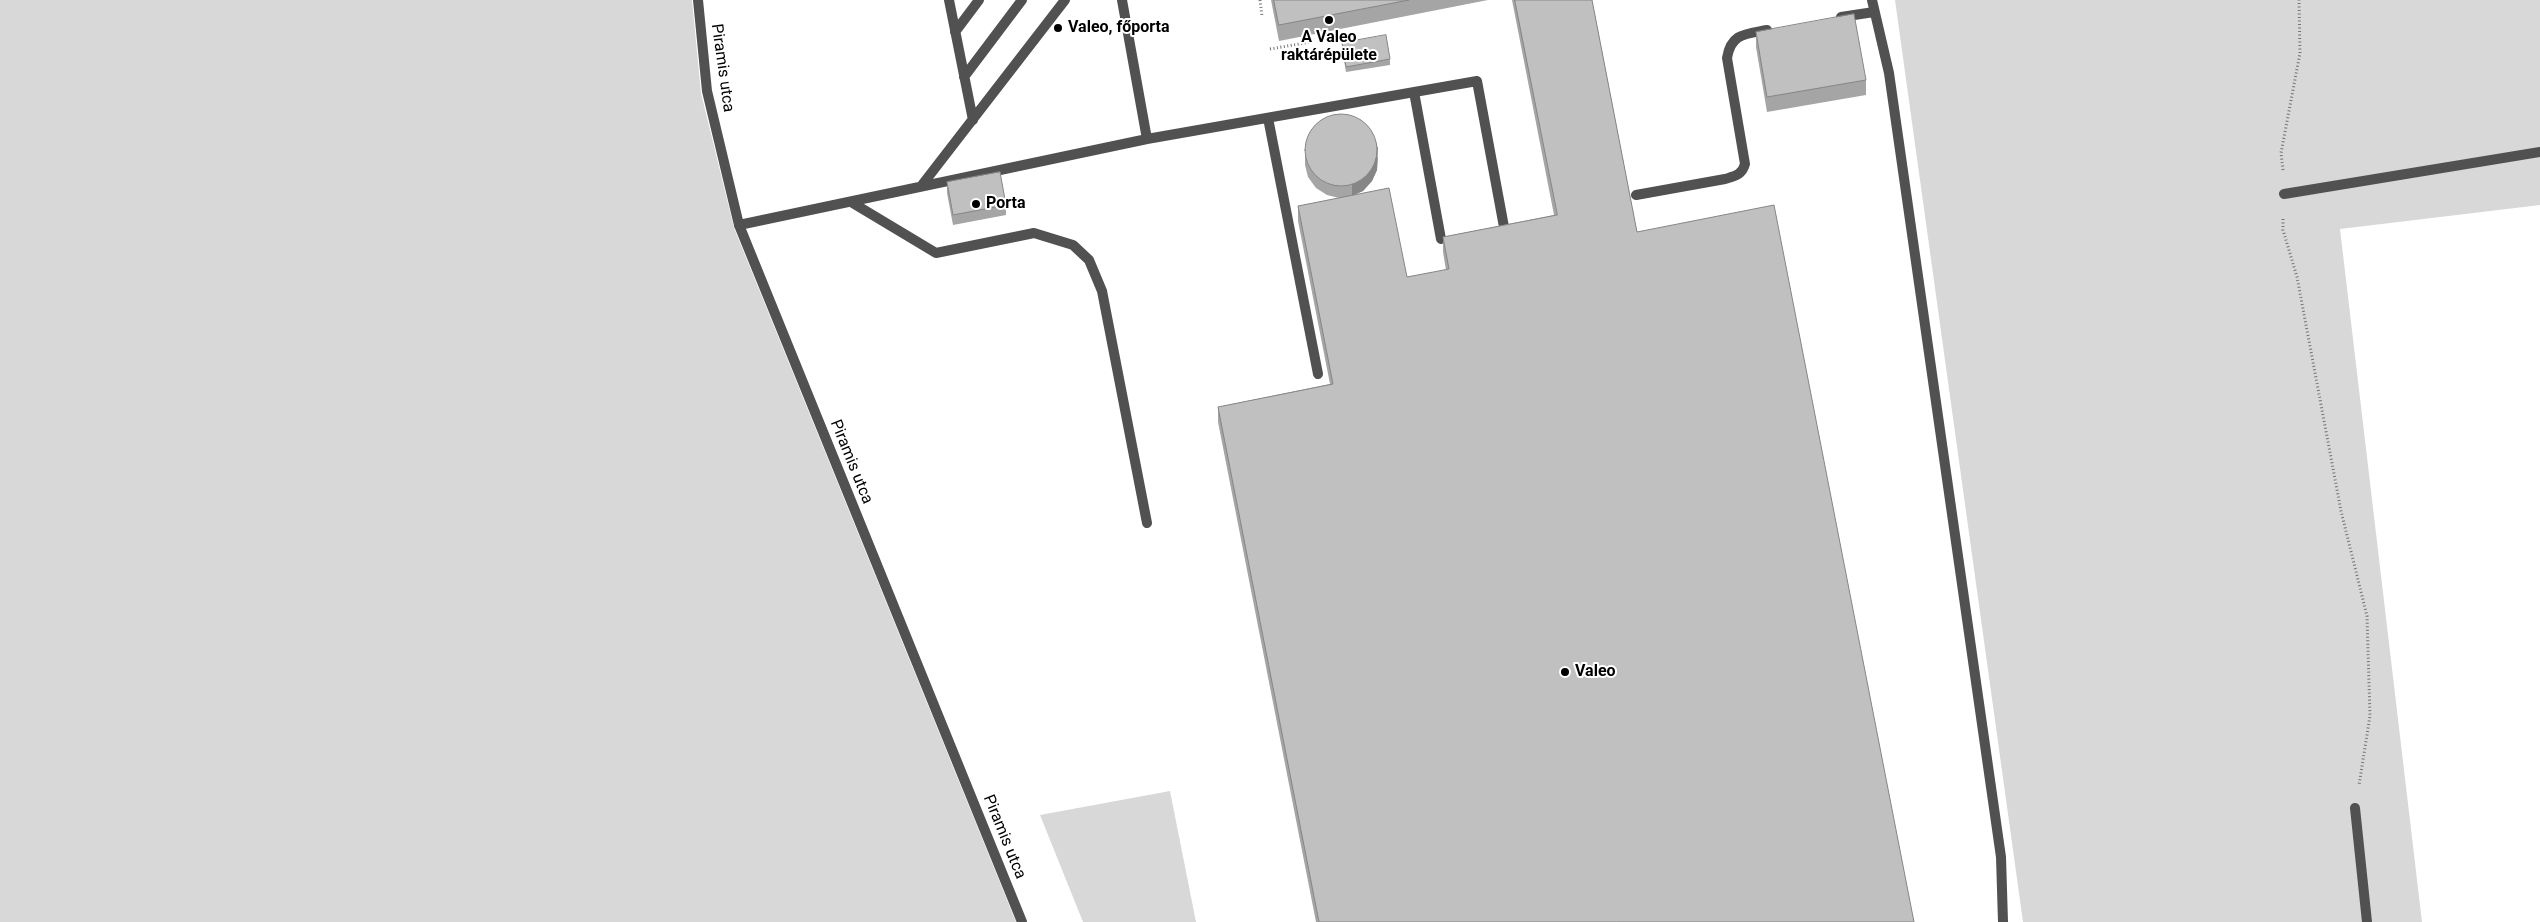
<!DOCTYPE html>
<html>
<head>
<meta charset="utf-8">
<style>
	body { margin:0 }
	canvas { display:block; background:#fff }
</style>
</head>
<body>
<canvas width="2540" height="922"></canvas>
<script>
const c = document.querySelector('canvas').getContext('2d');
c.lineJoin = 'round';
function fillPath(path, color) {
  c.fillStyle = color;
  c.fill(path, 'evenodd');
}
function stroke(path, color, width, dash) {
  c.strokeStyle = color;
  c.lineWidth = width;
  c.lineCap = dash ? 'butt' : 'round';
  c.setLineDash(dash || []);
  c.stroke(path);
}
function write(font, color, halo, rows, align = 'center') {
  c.font = font + ' Roboto,sans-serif';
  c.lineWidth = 4;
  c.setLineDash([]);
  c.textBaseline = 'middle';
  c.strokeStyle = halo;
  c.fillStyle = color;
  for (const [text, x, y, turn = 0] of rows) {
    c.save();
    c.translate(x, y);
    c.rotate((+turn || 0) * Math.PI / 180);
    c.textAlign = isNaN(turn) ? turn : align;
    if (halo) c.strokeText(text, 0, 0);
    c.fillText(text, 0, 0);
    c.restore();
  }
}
fillPath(new Path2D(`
	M 0,0 L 692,0 L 701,93 L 734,228 L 1016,922 L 0,922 Z
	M 1895,0 L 2540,0 L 2540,205 L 2340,229 L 2422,922 L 2023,922 Z
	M 1170,791 L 1196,922 L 1083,922 L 1040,815 Z`), '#d8d8d8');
stroke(new Path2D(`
	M 1260,0 L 1262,16
	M 1270,49 L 1311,42
	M 2283,170 L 2281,153 L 2300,53 L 2299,0
	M 2283,219 L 2283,230 L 2297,277 L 2341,511 L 2367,616 L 2370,716 L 2359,785`), '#737373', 3, [1, 2.5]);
stroke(new Path2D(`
	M 949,0 L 973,120
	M 1122,0 L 1147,139
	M 1872,0 L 1889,73 L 2001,857 L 2003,922
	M 1841,17 L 1874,12
	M 955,32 L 979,0
	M 964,77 L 1022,0
	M 1414,92 L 1441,239
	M 1268,118 L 1318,374
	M 922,185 L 1065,0
	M 2284,194 L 2540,152
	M 1636,195 L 1725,179 C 1735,176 1742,175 1745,164 L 1727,58 C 1731,33 1746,34 1767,30
	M 851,202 L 936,253 L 1034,233 L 1073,245 L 1089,260 L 1102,291 L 1147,523
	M 739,225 L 1147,139 L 1477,81 L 1504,227`), '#515151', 10);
stroke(new Path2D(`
	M 698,0 L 707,91 L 739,225 L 1022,922
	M 2355,808 L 2367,922`), '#515151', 10);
fillPath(new Path2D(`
	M 1271,0 L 1488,0 L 1279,41 Z
	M 1512,0 L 1592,0 L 1637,232 L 1914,922 L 1316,922 L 1218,422 L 1218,407 L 1330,384 L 1298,221 L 1298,206 L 1339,198 L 1327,195 L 1316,188 L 1308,177 L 1305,165 L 1305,154 L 1378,157 L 1377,170 L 1372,181 L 1363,191 L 1355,194 L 1407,277 L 1446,270 L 1443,252 L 1443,237 L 1554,215 Z
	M 1756,32 L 1866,80 L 1866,95 L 1767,112 L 1756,47 Z
	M 1342,43 L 1390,59 L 1390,65 L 1346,72 L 1342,48 Z
	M 947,182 L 1006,205 L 1006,215 L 953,225 L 947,193 Z`), '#a5a5a5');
fillPath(new Path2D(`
	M 1378,146 L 1377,170 L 1372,181 L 1363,191 L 1352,196 L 1352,185 Z`), '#868686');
const building = new Path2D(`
	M 1274,0 L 1409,0 L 1279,25 Z
	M 1515,0 L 1592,0 L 1637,232 L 1774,205 L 1914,922 L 1319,922 L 1218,407 L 1333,384 L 1298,206 L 1389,188 L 1407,277 L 1449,269 L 1443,237 L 1557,215 Z
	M 1854,14 L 1866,80 L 1767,97 L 1756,32 Z
	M 1386,35 L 1390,59 L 1346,67 L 1342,43 Z
	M1305 150a36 36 0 1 1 72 0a36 36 0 1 1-72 0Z
	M 1000,172 L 1006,205 L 953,215 L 947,182 Z`);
fillPath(building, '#c0c0c0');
stroke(building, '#868686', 1);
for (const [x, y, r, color] of [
	[1329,20,5,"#000"],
	[1058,28,5,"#000"],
	[976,204,5,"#000"],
	[1565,672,5,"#000"]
]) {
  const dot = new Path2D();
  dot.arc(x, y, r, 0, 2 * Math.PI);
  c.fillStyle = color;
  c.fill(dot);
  stroke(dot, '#fff', 2);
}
write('bold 16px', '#000', '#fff', [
	["Valeo, főporta",1068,28],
	["A Valeo",1329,38,"center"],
	["raktárépülete",1329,56,"center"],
	["Porta",986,204],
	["Valeo",1575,672]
], 'left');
write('16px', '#000', '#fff', [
	["Piramis utca",722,68,82],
	["Piramis utca",851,462,68],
	["Piramis utca",1004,837,68]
]);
</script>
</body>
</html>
